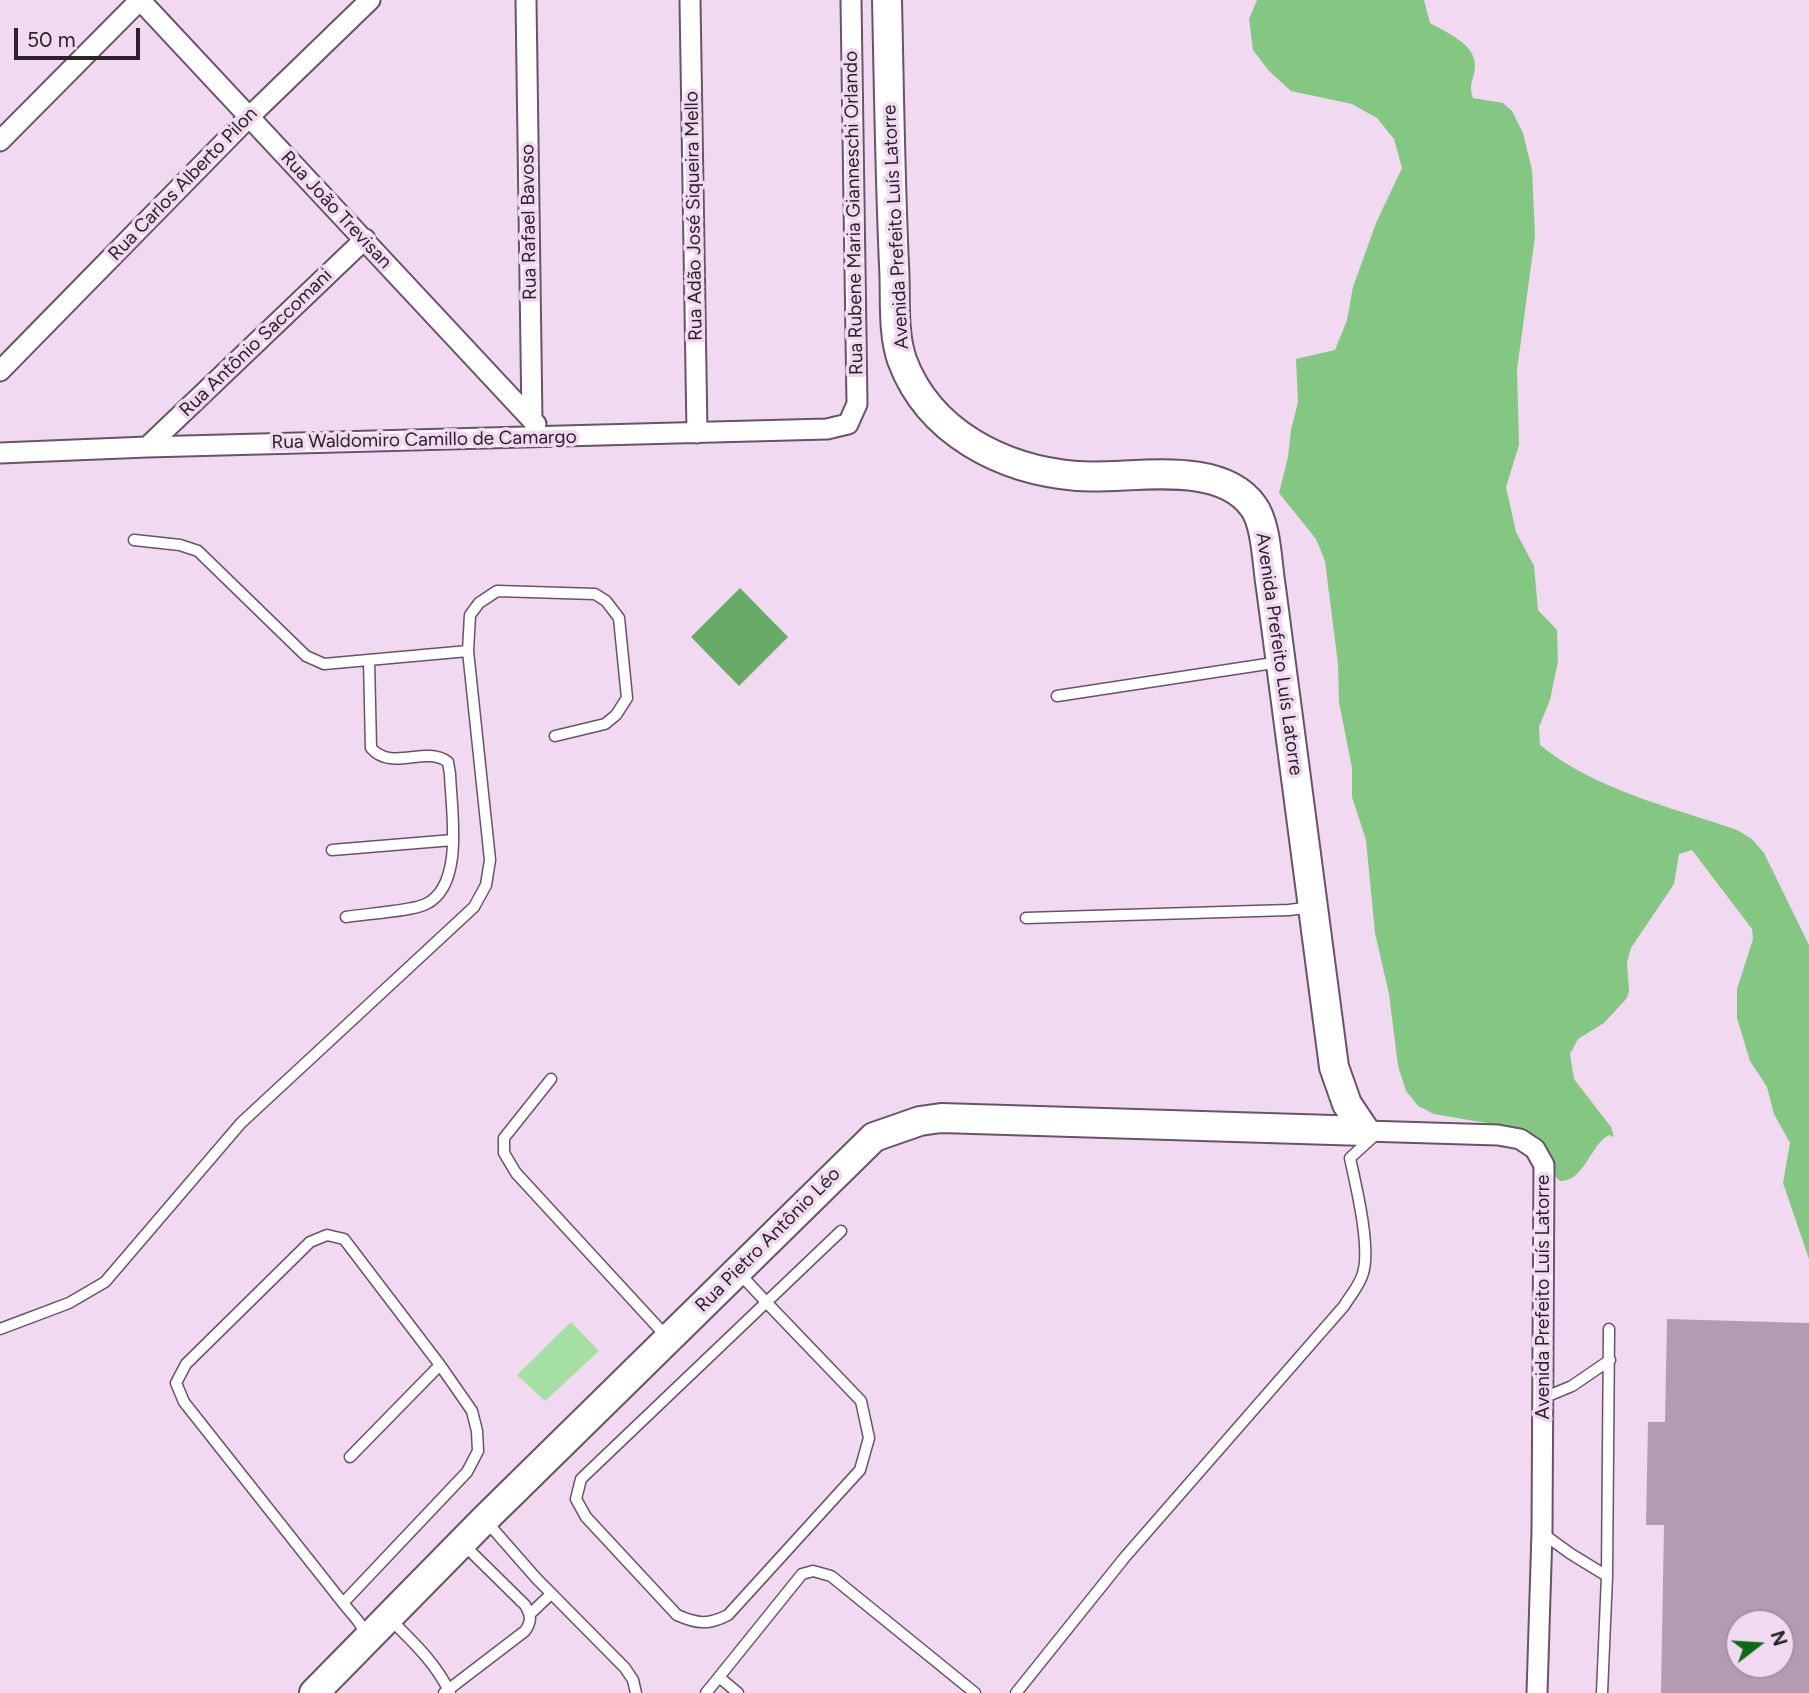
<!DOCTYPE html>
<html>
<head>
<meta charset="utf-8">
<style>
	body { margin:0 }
	#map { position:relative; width:1809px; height:1693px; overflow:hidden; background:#f1d9f1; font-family:Figtree,sans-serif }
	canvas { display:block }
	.north { position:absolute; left:1725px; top:1609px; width:70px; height:70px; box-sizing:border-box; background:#f1d9f1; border:2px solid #a290a2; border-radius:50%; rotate:73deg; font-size:19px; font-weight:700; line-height:28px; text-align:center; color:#2b222b }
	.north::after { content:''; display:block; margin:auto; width:24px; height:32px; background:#0d6b16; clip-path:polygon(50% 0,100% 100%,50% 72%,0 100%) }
	.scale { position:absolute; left:14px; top:28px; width:126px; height:32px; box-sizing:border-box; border:4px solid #2b222b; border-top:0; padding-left:9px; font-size:21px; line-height:24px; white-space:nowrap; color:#2b222b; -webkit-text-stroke:5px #f1d9f1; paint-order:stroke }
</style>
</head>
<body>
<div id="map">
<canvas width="1809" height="1693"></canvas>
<div class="north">N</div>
<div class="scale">50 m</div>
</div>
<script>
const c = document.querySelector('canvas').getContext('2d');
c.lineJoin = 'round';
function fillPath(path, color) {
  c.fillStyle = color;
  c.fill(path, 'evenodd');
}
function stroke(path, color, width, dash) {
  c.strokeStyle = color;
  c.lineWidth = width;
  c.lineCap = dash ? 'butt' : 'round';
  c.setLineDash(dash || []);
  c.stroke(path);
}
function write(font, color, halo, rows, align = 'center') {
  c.font = font + ' Figtree,sans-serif';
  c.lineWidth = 7;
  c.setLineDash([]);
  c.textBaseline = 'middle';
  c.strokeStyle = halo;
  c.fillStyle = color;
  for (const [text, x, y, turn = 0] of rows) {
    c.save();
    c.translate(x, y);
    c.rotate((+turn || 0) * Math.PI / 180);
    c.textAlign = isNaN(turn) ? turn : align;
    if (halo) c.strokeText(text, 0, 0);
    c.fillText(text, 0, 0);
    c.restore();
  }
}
fillPath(new Path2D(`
	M 571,1322 L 599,1351 L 545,1401 L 517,1375 Z`), '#a6dfa3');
fillPath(new Path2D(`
	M 1257,0 L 1424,0 L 1430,23 C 1447,33 1476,44 1475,67 C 1474,81 1468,83 1473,98 L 1503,103 L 1512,111 L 1523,133 L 1532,170 L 1535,236 L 1517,370 L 1519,445 L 1506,487 L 1516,532 L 1534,566 L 1538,610 L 1557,630 L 1558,661 L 1550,700 L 1539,727 L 1540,745 C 1595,790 1671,807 1737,830 L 1752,839 L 1764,853 L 1809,945 L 1809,1259 L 1783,1183 L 1790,1143 L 1774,1114 L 1767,1087 L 1750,1061 L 1737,1018 L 1737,989 L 1753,939 L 1752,929 L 1692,850 L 1679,854 L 1674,884 L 1631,948 L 1627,962 L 1629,991 L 1627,998 L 1604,1023 L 1578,1039 L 1570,1054 L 1574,1079 L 1611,1127 L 1614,1137 L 1609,1135 C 1590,1145 1584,1182 1560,1181 L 1504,1126 L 1434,1114 L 1418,1106 L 1406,1091 L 1398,1066 L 1389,994 L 1375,933 L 1366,840 L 1352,797 L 1352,768 L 1339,702 L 1338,664 L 1325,561 L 1316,539 L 1279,493 L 1288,457 L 1291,430 L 1298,402 L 1296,359 L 1335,350 L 1347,320 L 1353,287 L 1376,223 L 1402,168 L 1394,139 L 1377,118 L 1352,104 L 1291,91 L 1269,71 L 1253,50 L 1249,19 Z`), '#84c782');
fillPath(new Path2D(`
	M 740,588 L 788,637 L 739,686 L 691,637 Z`), '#68ab67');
fillPath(new Path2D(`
	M 1667,1319 L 1809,1323 L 1809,1693 L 1661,1693 L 1664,1525 L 1646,1525 L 1648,1422 L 1665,1422 ZM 1739,1623 L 1781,1623 L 1781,1665 L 1739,1665 Z`), '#b39bb3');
const lane = new Path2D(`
	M 134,540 L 180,545 L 198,551 L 306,656 L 324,664 L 468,651
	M 1057,696 L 1280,662
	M 332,850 L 453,840
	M 346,917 C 363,914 413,911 426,904 C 465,885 451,809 450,774 L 448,762 C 425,745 392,772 371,748 L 369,660
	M 1026,918 L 1289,910 L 1312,907
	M 551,1079 L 504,1138 L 504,1153 L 516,1173 L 666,1336
	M 740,1274 L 767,1303 L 861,1401 L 869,1438 L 860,1470 L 728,1615 C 709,1625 697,1624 677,1615 L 586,1517 L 576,1499 L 581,1479 L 841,1231
	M 0,1329 L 69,1303 L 105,1282 L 241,1123 L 474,907 L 486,885 L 490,860 L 468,651 L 470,615 L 479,603 L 497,591 L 595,594 L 606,601 L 619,618 L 627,698 L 616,715 L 605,724 L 555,736
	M 1543,1398 L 1572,1386 L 1610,1360
	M 350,1457 L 440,1365
	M 486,1521 L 536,1578 L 625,1668 L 633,1680 L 636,1693
	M 1542,1533 L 1571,1554 L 1607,1576
	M 343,1603 L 467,1472 L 478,1451 L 477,1431 L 472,1411 L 440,1365 L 344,1239 L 327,1235 L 310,1242 L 186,1364 L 176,1383 L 184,1402 L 343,1603 L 358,1621 L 367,1635
	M 530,1614 L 551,1594
	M 389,1618 C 412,1641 436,1663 450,1693
	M 719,1677 L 802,1574 L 813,1571 L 831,1576 L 975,1693
	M 444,1693 L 525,1631 C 532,1621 531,1615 525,1605 L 464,1545
	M 706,1693 L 719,1677 L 738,1693
	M 1016,1693 L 1125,1557 L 1344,1306 C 1350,1296 1360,1285 1363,1273 C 1371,1247 1356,1186 1350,1158 L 1373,1137
	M 1602,1693 L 1607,1576 L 1609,1329`);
const street = new Path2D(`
	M 140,0 L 532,420
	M 526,0 L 532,420 L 536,424
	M 690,0 L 697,433
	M 0,141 L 140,0
	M 0,371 L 249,117 L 370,0
	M 147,447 L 365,239
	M 0,453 L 147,447 L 827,429 L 848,424 L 857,404 L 851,0
	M 1365,1131 L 1498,1135 L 1520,1139 L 1535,1149 L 1544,1165 L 1542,1532 L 1537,1693`);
const secondary = new Path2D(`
	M 887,0 C 889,88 890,177 894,265 C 896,295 892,331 902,360 C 929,433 1003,470 1077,476 C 1130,480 1218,458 1253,506 C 1267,524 1267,566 1271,588 L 1334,1067 L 1347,1104 L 1365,1131
	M 314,1693 L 485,1519 L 874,1137 L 920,1121 L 941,1118 L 1365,1131`);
stroke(lane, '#685368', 13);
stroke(street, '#685368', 23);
stroke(secondary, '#685368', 32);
stroke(lane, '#fff', 10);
stroke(street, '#fff', 19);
stroke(secondary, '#fff', 28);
write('19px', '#2b222b', '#f1d9f1', [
	["Rua Carlos Alberto Pilon",183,184,-46],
	["Rua João Trevisan",336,210,47],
	["Rua Rubene Maria Gianneschi Orlando",854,213,-91],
	["Rua Adão José Siqueira Mello",694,216,-91],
	["Rua Rafael Bavoso",529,222,-91],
	["Avenida Prefeito Luís Latorre",896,227,-93],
	["Rua Antônio Saccomani",256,343,-44],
	["Rua Waldomiro Camillo de Camargo",424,440,-1],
	["Avenida Prefeito Luís Latorre",1279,654,82],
	["Rua Pietro Antônio Léo",768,1240,-45],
	["Avenida Prefeito Luís Latorre",1543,1297,-90]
]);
</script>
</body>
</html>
